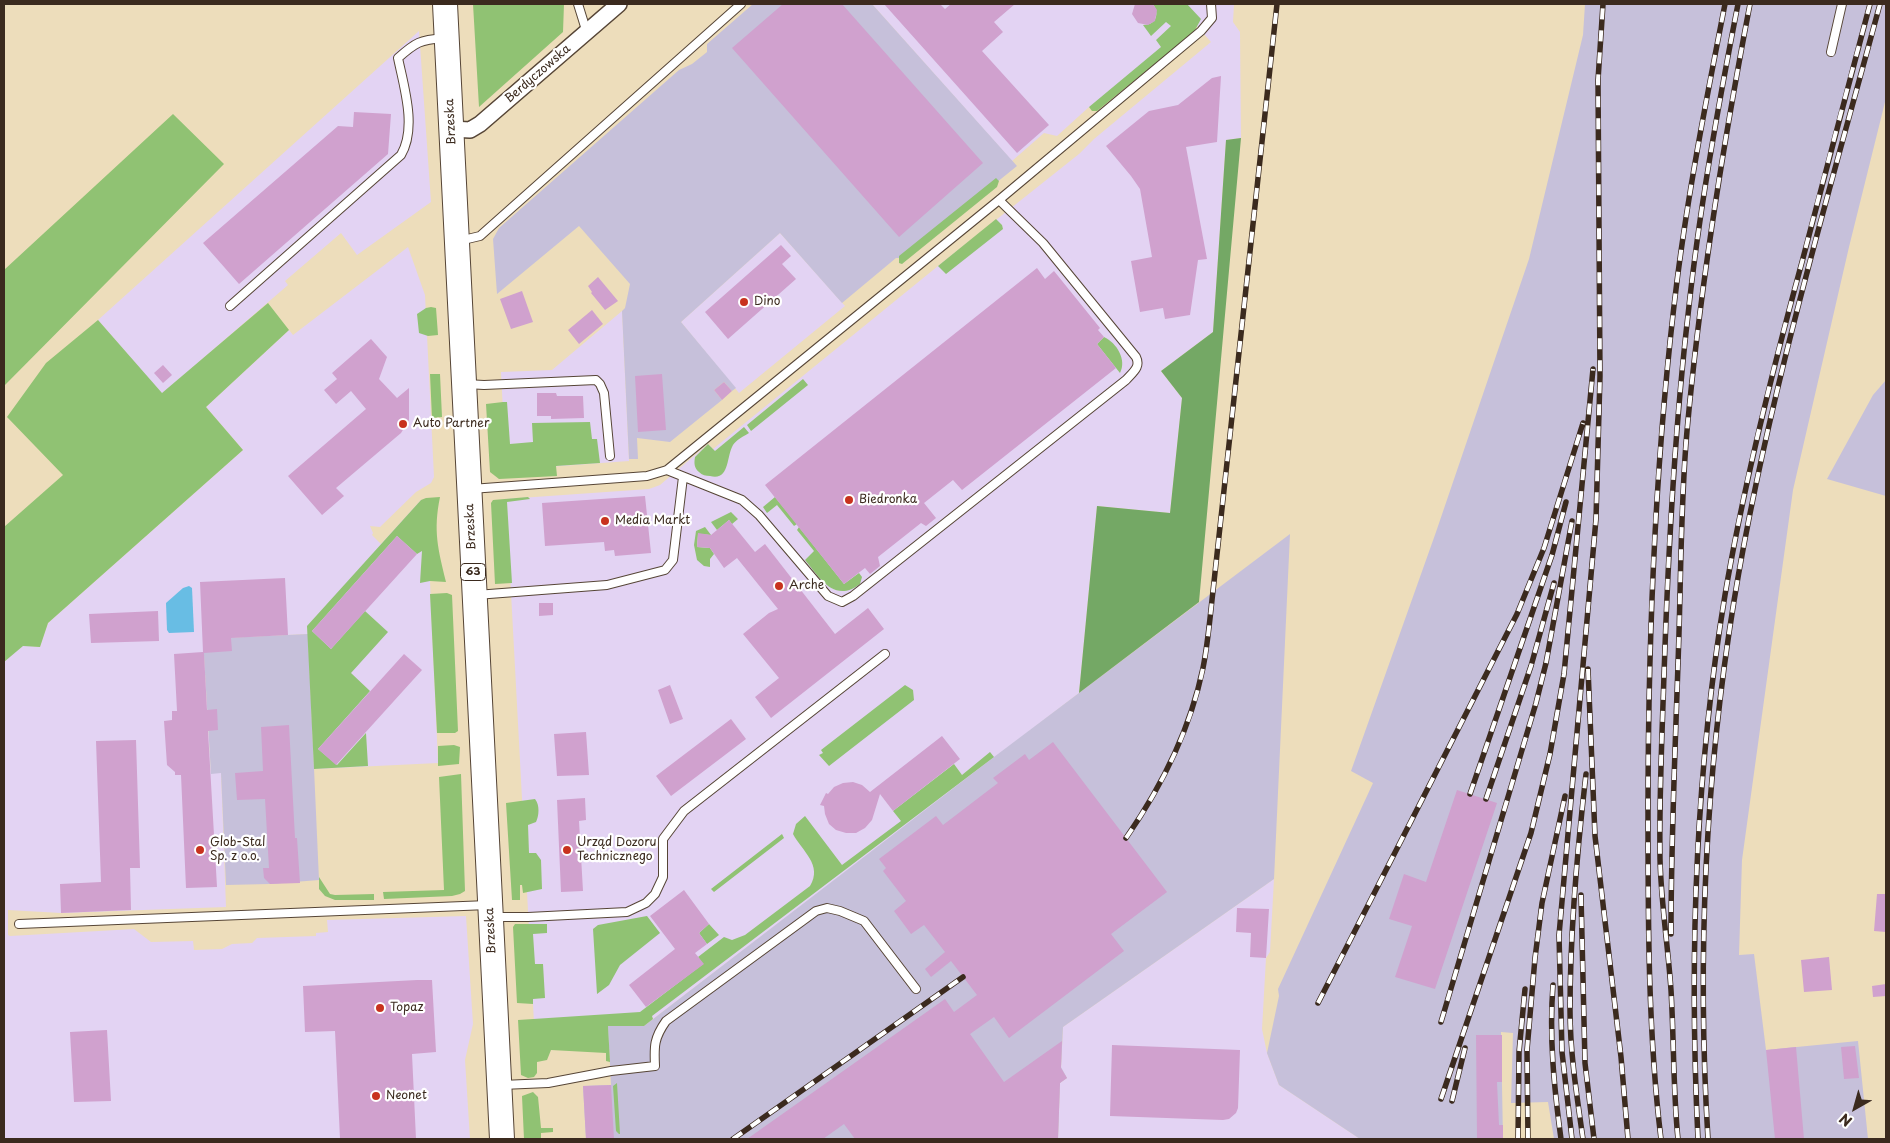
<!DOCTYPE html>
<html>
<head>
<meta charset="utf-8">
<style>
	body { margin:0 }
	#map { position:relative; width:1890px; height:1143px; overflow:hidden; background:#edddbb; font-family:"Playpen Sans",sans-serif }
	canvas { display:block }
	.frame { position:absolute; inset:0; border:5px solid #3b2a1e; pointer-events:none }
	.north { position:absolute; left:1830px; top:1083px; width:50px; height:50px; -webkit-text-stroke:4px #fff; paint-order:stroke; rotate:218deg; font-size:14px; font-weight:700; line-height:20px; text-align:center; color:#3b2a1e }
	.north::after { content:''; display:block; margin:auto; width:18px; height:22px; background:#3b2a1e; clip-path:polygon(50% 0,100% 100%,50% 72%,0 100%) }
</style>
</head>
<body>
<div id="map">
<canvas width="1890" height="1143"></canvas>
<div class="frame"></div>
<div class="north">N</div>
</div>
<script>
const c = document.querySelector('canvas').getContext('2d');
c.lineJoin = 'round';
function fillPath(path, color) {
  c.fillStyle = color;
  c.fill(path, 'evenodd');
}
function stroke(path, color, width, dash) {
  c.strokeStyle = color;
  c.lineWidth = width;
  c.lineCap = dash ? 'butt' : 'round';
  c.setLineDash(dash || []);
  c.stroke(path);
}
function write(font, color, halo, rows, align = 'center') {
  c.font = font + ' "Playpen Sans",sans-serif';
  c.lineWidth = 4.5;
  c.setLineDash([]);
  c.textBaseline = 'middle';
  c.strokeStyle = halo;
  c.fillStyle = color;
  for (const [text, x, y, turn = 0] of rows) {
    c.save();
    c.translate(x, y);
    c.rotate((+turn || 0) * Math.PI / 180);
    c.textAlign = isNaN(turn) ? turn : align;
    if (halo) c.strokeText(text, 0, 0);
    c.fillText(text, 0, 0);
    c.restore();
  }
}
fillPath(new Path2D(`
	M 872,4 L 1234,4 L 1233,22 L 1240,32 L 1241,138 L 1226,140 L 1213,332 L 1161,371 L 1182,398 L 1170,513 L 1097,506 L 1079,693 L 644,1026 L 608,1050 L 534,1023 L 506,499 L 649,489 L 660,485 L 708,444 L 713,449 L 938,266 L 1079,154 L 1094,139 L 1211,42 L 1196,25 L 1095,107 L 1089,107 L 1057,136 L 1044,133 L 1012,161 Z
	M 419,31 L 431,202 L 357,255 L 341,233 L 285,281 L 288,285 L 162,394 L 98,320 Z
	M 780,233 L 845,306 L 739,393 L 681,322 Z
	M 408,247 L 425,295 L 434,477 L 431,483 L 416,492 L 380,527 L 370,526 L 373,533 L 372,535 L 381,544 L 421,500 L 430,581 L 438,763 L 314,769 L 308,634 L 203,639 L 211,773 L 221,773 L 226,907 L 61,913 L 8,910 L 8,935 L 10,936 L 134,929 L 151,942 L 193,941 L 194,950 L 222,949 L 232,944 L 252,943 L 257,938 L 316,936 L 316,933 L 328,932 L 327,920 L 466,916 L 473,1024 L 465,1060 L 470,1139 L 4,1139 L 4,662 L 23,645 L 40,647 L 48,623 L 243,450 L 206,407 L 289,330 L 293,335 Z
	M 622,311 L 629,461 L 506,470 L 501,372 L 552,370 Z
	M 1274,879 L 1270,952 L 1266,958 L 1262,1029 L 1267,1053 L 1279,1085 L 1360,1139 L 1058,1139 L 1060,1083 L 1067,1078 L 1061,1068 L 1063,1027 Z`), '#e3d3f3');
fillPath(new Path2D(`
	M 753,4 L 872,4 L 1017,166 L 903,258 L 896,258 L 842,303 L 780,233 L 681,322 L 736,388 L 732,391 L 724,382 L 714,390 L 722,400 L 670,442 L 637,438 L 638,459 L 629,459 L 622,311 L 625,308 L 630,284 L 579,226 L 497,294 L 493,239 L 499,228 L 679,70 L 692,64 L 707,52 L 707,44 Z
	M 1585,4 L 1886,4 L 1886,98 L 1849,247 L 1793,490 L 1742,860 L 1739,955 L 1754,954 L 1766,1050 L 1858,1041 L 1868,1139 L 1554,1139 L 1548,1102 L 1511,1103 L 1513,1033 L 1501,1032 L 1503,1139 L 1360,1139 L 1279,1085 L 1267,1053 L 1279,996 L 1278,989 L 1373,783 L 1351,771 L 1436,532 L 1529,259 L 1583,35 Z
	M 1886,380 L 1886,496 L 1827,479 L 1873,395 Z
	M 1290,534 L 1274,879 L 1063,1027 L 1061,1067 L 1067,1078 L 1060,1083 L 1058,1139 L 586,1139 L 583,1086 L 611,1085 L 608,1026 L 644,1026 L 994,757 Z
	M 308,634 L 319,880 L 269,884 L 226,885 L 221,773 L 211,774 L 203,639 Z`), '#c6c0da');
fillPath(new Path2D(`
	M 473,4 L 564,4 L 563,32 L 479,107 Z
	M 1153,4 L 1187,4 L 1201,19 L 1194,32 L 1097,111 L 1092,111 L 1089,107 L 1161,47 L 1156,40 L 1171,26 L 1166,22 L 1151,36 L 1143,25 C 1156,25 1160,14 1153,4 Z
	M 173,114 L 224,164 L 4,386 L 4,270 Z
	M 996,178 L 999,181 L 997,187 L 902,264 L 899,263 L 899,256 Z
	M 996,219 L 1002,225 L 1003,229 L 946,274 L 938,266 Z
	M 268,303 L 289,330 L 206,407 L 243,450 L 48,623 L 40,647 L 23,646 L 4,662 L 4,527 L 63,475 L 7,417 L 46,363 L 98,320 L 162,393 Z
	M 431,307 L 436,308 L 438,335 L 428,336 L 419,333 L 417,314 L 426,308 Z
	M 1104,337 C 1117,343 1127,360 1120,373 L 1097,344 Z
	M 430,374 L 440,374 L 442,417 L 432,418 Z
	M 803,379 L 808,385 L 751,431 L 747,425 Z
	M 503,402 L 507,402 L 510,444 L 533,442 L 532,423 L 590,422 L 592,439 L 597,439 L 600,463 L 556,466 L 557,476 L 499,479 L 490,472 L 486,404 Z
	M 744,427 L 749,433 C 744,436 736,440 733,445 C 726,457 730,481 710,476 C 706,476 702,475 699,472 C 694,468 694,463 695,457 L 708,444 L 715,451 Z
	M 440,497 C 433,531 438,549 446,582 L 430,581 L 420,583 L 422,551 L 417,554 L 397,536 L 312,631 L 331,649 L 365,611 L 388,632 L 351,673 L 370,691 L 318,749 L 337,765 L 366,733 L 368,766 L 314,769 L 307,626 L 421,500 L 426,498 Z
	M 528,497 L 530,499 L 507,502 L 512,583 L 495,584 L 491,503 L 493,500 Z
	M 775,497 L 797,524 L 794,526 L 777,505 L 767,513 L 763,507 Z
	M 731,512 L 738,519 L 732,524 L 729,520 L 717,530 L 711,522 Z
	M 705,527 L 711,535 L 698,534 L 697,547 L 710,548 L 714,554 L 710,559 L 710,567 L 704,566 L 697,560 L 694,545 L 696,531 Z
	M 799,527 L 844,584 L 859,573 L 862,577 L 860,584 C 834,604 819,577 805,560 L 814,551 L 797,530 Z
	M 447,593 L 452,595 L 458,731 L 455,733 L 437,733 L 430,594 Z
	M 905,685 L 913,690 L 914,700 L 829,766 L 819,755 L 823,753 L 821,750 Z
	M 454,745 L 460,747 L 459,764 L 438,766 L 438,746 Z
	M 990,752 L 994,757 L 652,1016 L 653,1019 L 644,1026 L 608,1026 L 610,1062 L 606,1061 L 606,1053 L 551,1050 L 547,1060 L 537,1062 L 537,1073 L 534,1077 L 528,1078 L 521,1075 L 518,1020 L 640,1012 L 703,964 L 698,957 L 724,937 L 732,940 L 745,935 L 810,886 C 823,865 802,851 793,834 L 796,824 L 805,816 L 842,865 L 901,821 L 893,811 L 954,764 L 962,775 Z
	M 461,774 L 465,891 L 460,894 L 452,896 L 384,899 L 383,892 L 444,890 L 439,777 Z
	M 535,799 C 540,805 539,816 536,822 L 528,825 L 529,853 L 536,853 L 541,860 L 542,889 L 523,893 L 522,885 L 520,885 L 520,900 L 512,900 L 506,803 Z
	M 782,834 L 784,838 L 714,892 L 711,889 Z
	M 319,877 L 330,894 L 335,895 L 374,894 L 374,900 L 335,900 L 325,896 L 319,889 Z
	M 647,916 L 660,933 L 620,965 L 609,985 L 597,994 L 593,929 L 598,925 Z
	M 515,924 L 547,924 L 547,933 L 533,934 L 535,964 L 543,964 L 545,998 L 533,999 L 533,1004 L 517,1003 L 513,927 Z
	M 709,924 L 719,935 L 707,944 L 699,933 Z
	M 617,1083 L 620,1134 L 619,1134 L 616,1131 L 613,1086 Z
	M 533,1092 L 538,1097 L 541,1128 L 553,1128 L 553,1132 L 541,1133 L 541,1139 L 524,1139 L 522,1096 Z`), '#90c273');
fillPath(new Path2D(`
	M 1241,138 L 1199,602 L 1079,693 L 1097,506 L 1170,513 L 1182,398 L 1161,371 L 1213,332 L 1226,140 Z`), '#74a865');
fillPath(new Path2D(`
	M 189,586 L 192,588 L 194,632 L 169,633 L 167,630 L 166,603 L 183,588 Z`), '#68bde4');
fillPath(new Path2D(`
	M 783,4 L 842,4 L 983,163 L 899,237 L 732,48 Z
	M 884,4 L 940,4 L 945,9 L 951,4 L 1015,4 L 994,22 L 1003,32 L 982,51 L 1049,125 L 1017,153 Z
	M 1135,4 L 1153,4 L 1157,10 L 1155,21 L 1148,25 L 1138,23 L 1132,14 Z
	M 1221,76 L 1217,142 L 1186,147 L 1207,259 L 1198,260 L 1190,315 L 1165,319 L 1163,308 L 1140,312 L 1131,261 L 1152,257 L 1140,189 L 1131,176 L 1106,146 L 1149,111 L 1178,105 L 1212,78 Z
	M 354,112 L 391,114 L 388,154 L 239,284 L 203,243 L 338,126 L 353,127 Z
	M 781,245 L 791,256 L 782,264 L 796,279 L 728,339 L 705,312 Z
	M 1037,268 L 1045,279 L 1054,271 L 1100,328 L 1098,330 L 1104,337 L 1097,344 L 1116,368 L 962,490 L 953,480 L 924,503 L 936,518 L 926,526 L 921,523 L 878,557 L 880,566 L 870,574 L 865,568 L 844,584 L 765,485 Z
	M 598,277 L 618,301 L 605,310 L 591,293 L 592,292 L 588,286 Z
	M 522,291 L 533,322 L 511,329 L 500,299 Z
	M 592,310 L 603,324 L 579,344 L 568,330 Z
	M 371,339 L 387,357 L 379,379 L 397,398 L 409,388 L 409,420 L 401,433 L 336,488 L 344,496 L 322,515 L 288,476 L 366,409 L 351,391 L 336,404 L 324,390 L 337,379 L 332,373 Z
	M 163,365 L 172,375 L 163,383 L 154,373 Z
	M 662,374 L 666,430 L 638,432 L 635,376 Z
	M 724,382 L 732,391 L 722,400 L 714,390 Z
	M 537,393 L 556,393 L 557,396 L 583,396 L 584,418 L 551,419 L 551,416 L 537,416 Z
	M 645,496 L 651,553 L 615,556 L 614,550 L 605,551 L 604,542 L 545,546 L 542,503 Z
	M 729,520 L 755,552 L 765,544 L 835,634 L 868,608 L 884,629 L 771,718 L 755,697 L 779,678 L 743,634 L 769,613 L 778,609 L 737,558 L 724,568 L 710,548 L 697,547 L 698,533 L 711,535 Z
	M 397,536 L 417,554 L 331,649 L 312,631 Z
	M 285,578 L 288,635 L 231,638 L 232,651 L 204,653 L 207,710 L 217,709 L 218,730 L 208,731 L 217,887 L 186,888 L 181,775 L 175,775 L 175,772 L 167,765 L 164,721 L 172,720 L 172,711 L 177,711 L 174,654 L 203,652 L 200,582 Z
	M 539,603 L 553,603 L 553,615 L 539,616 Z
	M 158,611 L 159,641 L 91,643 L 89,614 Z
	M 404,654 L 422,670 L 336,765 L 318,749 Z
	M 670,685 L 683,719 L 670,724 L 658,690 Z
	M 731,719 L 746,739 L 671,796 L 656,776 Z
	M 289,725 L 295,838 L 297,838 L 300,883 L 270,884 L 264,878 L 263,868 L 269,868 L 265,799 L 237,800 L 235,773 L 263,771 L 261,727 Z
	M 586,732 L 589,775 L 557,776 L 554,734 Z
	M 942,736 L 960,759 L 893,811 L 880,794 L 872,820 L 865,828 L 856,833 L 846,833 L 836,830 L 829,824 L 825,814 L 824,806 L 820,805 L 826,793 L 828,794 L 834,787 L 843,783 L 853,782 L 862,785 L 870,792 Z
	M 136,740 L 140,868 L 130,868 L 131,910 L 61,913 L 60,884 L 101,882 L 96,741 Z
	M 1053,742 L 1167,892 L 1111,934 L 1124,951 L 1009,1038 L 994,1017 L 970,1034 L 1004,1082 L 1062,1041 L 1061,1068 L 1067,1078 L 1060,1083 L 1058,1139 L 855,1139 L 844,1124 L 823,1139 L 747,1139 L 945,999 L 954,1012 L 977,995 L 951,961 L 931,977 L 925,969 L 945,952 L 924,925 L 911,934 L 894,911 L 906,901 L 883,871 L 886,868 L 879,859 L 936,816 L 943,825 L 998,783 L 993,778 L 1025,754 L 1029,760 Z
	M 1457,790 L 1497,803 L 1435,989 L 1395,977 L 1412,926 L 1389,919 L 1404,874 L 1426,882 Z
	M 585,798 L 586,820 L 579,821 L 583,891 L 561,892 L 557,800 Z
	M 684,890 L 709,924 L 699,933 L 707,944 L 695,953 L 704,964 L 646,1007 L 629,985 L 675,949 L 650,916 Z
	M 1877,894 L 1886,894 L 1886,932 L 1874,931 Z
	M 1237,908 L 1269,909 L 1266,958 L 1250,957 L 1251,933 L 1236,932 Z
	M 1829,957 L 1832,990 L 1804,992 L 1801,960 Z
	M 417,980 L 432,980 L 436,1052 L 412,1054 L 416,1139 L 340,1139 L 335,1031 L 305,1032 L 303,986 Z
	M 1886,984 L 1886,996 L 1873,997 L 1872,986 Z
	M 107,1030 L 111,1101 L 74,1102 L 70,1032 Z
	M 1476,1035 L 1502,1035 L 1502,1082 L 1497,1082 L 1499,1125 L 1503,1125 L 1503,1139 L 1477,1139 Z
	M 1112,1045 L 1240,1050 L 1238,1108 L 1236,1113 L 1229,1119 L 1223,1120 L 1110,1116 Z
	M 1855,1046 L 1859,1078 L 1844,1079 L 1841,1047 Z
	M 1796,1047 L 1804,1139 L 1775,1139 L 1766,1050 Z
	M 611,1085 L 614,1139 L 586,1139 L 583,1086 Z`), '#d0a1ce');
const service = new Path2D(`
	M 578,4 L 587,33
	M 1831,52 L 1842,4
	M 459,241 L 480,236 L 741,4
	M 230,306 L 401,155 C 417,128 404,87 398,58 C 416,42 420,40 444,38
	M 466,384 L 484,385 L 596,380 L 600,384 L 604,393 L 610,456
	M 667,470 L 742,500 L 759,515 L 828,596 L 842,602 L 853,596 L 1126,380 C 1133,372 1141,367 1136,357 L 1043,243 L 999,200
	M 471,489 L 647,476 L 667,470 L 999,200 L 1201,31 L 1212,18 L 1211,4
	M 476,595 L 607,585 L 665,570 L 673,560 L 683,477
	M 493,917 L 528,917 L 627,912 L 646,903 L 655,894 L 663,877 L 663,839 L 684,811 L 885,654
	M 19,924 L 488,905
	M 502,1085 L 548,1083 L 611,1071 L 655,1066 C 654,1046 654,1038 666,1021 L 816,911 L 827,908 L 840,911 L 864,921 L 916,989`);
const minor = new Path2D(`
	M 451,129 L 470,130 L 480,124 L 619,4`);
const primary = new Path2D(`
	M 445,4 L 502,1139`);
stroke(service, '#564536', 10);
stroke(minor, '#564536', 18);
stroke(primary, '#564536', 26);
stroke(service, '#fff', 8);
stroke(minor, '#fff', 15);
stroke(primary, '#fff', 24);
const rail = new Path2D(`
	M 1588,669 L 1595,836 L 1621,1057 L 1628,1139
	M 1470,794 L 1552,555 L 1566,502
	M 1486,799 L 1531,666 L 1554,583
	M 1126,838 C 1162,786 1190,730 1203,668 C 1208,643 1210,617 1213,591 L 1277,4
	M 1581,895 L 1585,1063 L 1594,1139
	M 1671,934 C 1671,833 1676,733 1679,633 C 1681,566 1681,498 1687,431 C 1700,288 1723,145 1750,4
	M 1553,985 C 1549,1037 1554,1087 1561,1139
	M 1318,1003 L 1517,614 L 1544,548 L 1583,423
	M 1441,1022 L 1536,703 L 1546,663 L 1572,521
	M 1441,1099 L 1531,833 L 1550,754 L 1564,674 L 1593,369
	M 1452,1101 L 1465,1048
	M 733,1139 L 963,977
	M 1518,1139 L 1519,1052 L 1525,989
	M 1528,1139 L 1527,1050 L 1535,958 L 1542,903 L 1565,796
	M 1572,1139 L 1562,1052 L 1559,935 L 1596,519 L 1600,376 L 1598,80 L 1603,4
	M 1583,1139 C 1577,1097 1570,1053 1570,1010 C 1570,931 1577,852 1586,774
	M 1661,1139 C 1648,1033 1648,920 1648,813 C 1648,635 1655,457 1677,281 C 1689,187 1707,96 1725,4
	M 1678,1139 C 1673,1090 1674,1040 1671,990 C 1668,946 1661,903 1660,859 C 1659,798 1662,737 1664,675 C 1668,555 1674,435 1688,315 C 1699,211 1718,107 1738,4
	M 1698,1139 C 1689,957 1695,776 1725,595 C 1744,483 1772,372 1802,262 C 1824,176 1847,90 1870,4
	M 1708,1139 C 1697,959 1705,779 1734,601 C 1767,400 1827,201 1880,4`);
stroke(rail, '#3b2a1e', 5.5);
stroke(rail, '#fff', 4, [11]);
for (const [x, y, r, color] of [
	[744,302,5,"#c8321e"],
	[403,424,5,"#c8321e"],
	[849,500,5,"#c8321e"],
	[605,521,5,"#c8321e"],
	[779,586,5,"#c8321e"],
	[200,850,5,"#c8321e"],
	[567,850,5,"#c8321e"],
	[380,1008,5,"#c8321e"],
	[376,1096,5,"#c8321e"]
]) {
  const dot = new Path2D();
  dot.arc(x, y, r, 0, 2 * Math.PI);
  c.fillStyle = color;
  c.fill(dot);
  stroke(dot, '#fff', 2);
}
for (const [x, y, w] of [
	[473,572,25]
]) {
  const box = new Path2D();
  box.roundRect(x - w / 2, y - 8.5, w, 17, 4);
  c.fillStyle = '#fff';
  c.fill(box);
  stroke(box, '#3b2a1e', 1);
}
write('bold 11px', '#3b2a1e', null, [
	["63",473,572]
]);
write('12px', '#3b2a1e', '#fff', [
	["Berdyczowska",538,74,-41],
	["Brzeska",451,122,-93],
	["Brzeska",471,527,-93],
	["Brzeska",491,931,-93]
]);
write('12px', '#3b2a1e', '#fff', [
	["Dino",754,302],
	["Auto Partner",413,424],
	["Biedronka",859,500],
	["Media Markt",615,521],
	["Arche",789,586],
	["Glob-Stal",210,843],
	["Sp. z o.o.",210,857],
	["Urząd Dozoru",577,843],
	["Technicznego",577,857],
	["Topaz",390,1008],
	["Neonet",386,1096]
], 'left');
</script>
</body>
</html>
